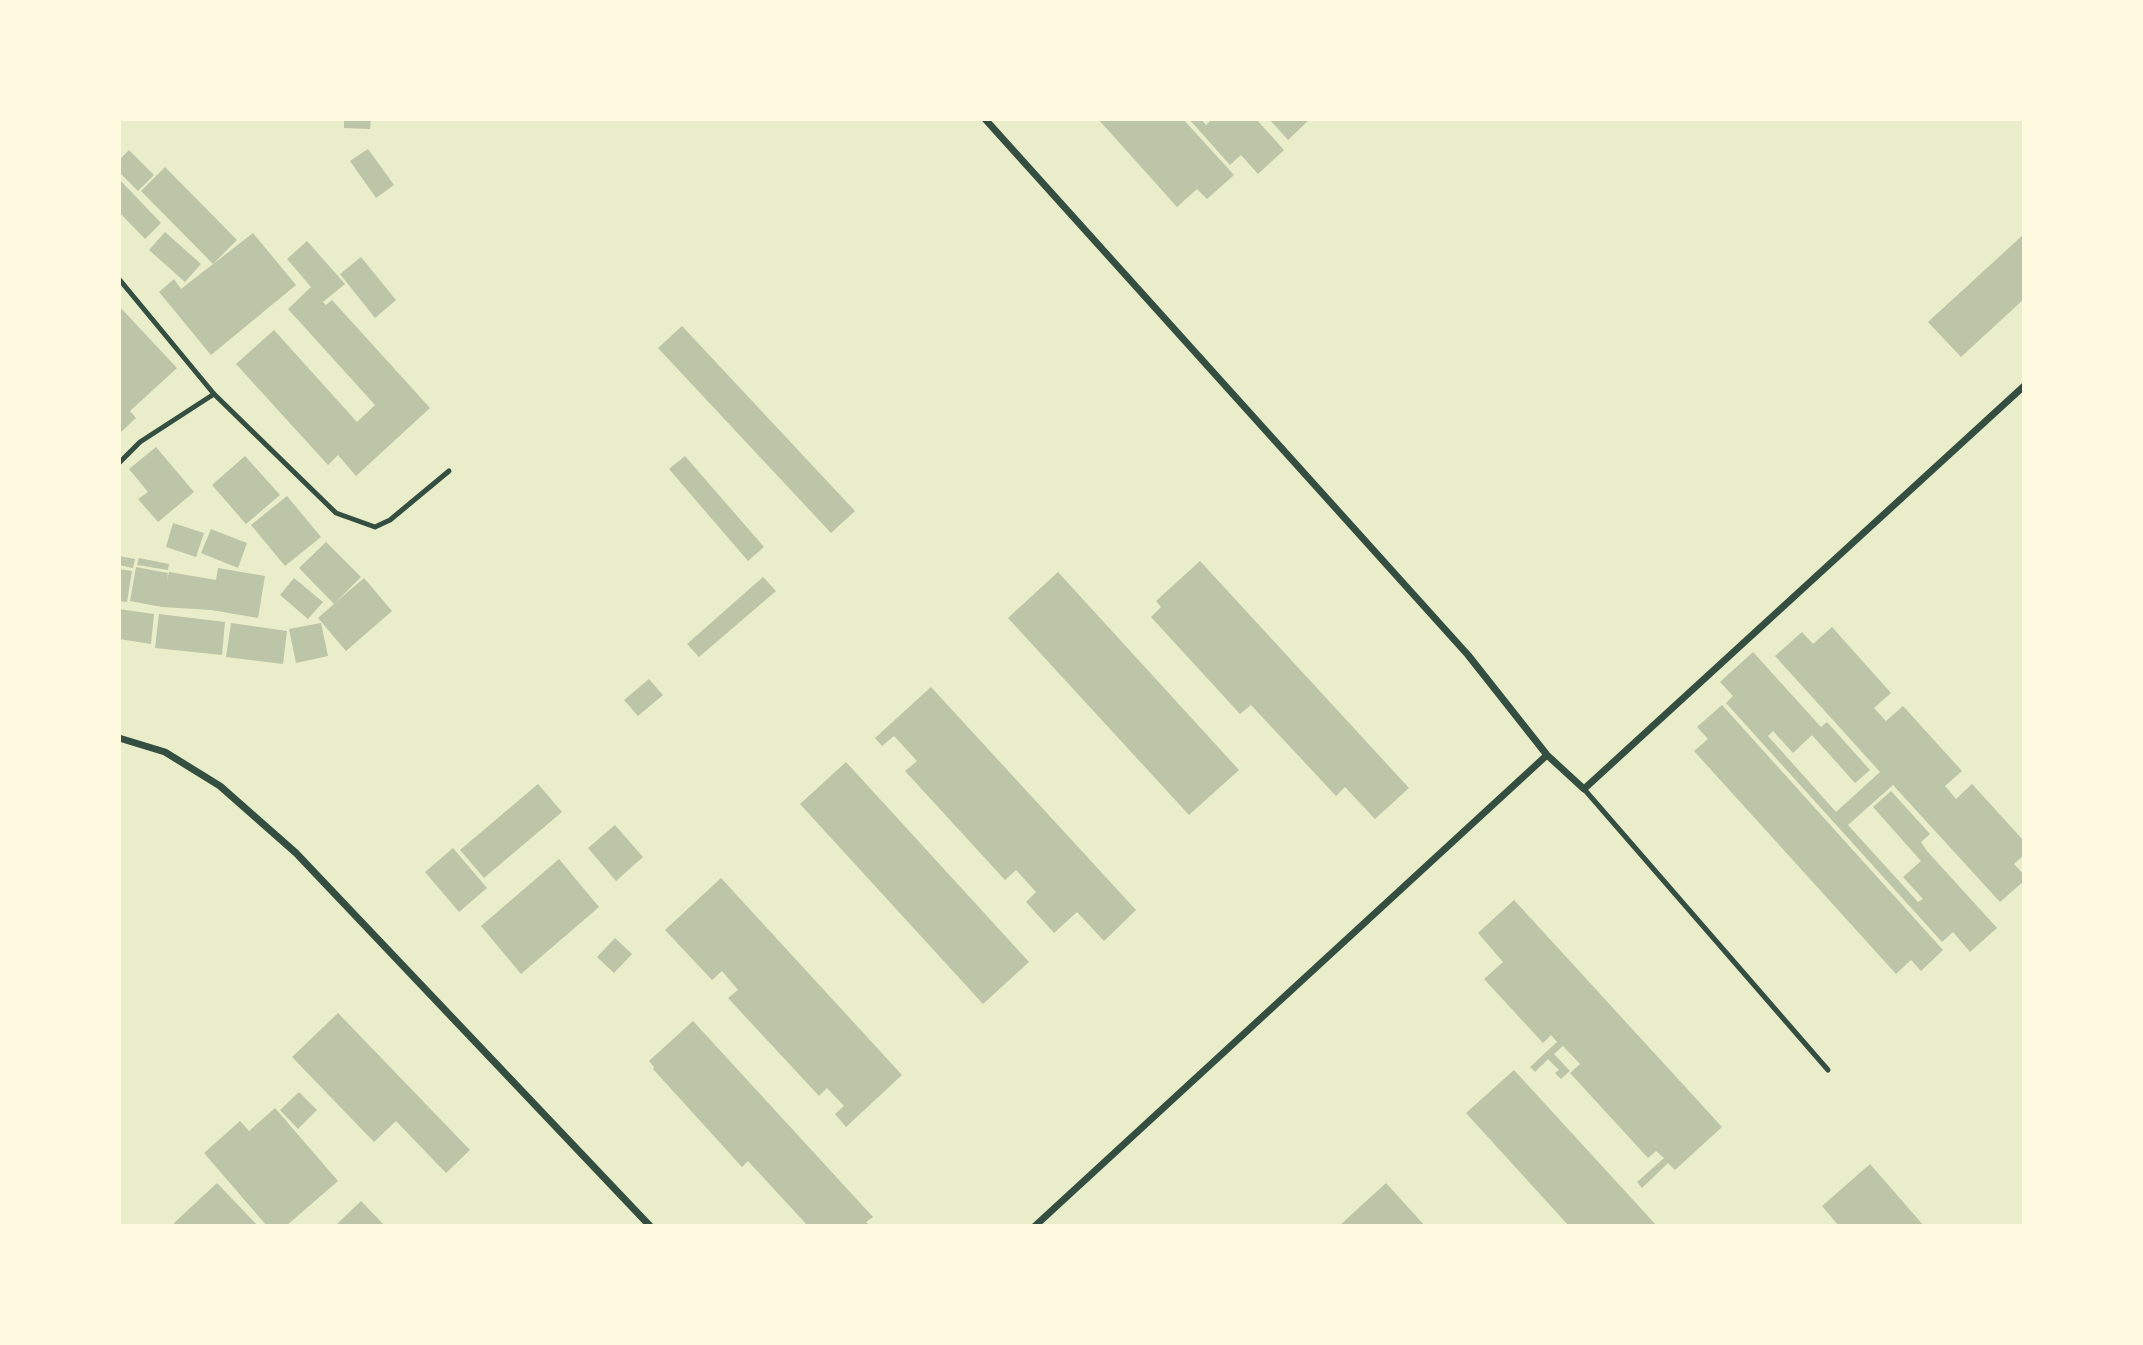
<!DOCTYPE html>
<html>
<head>
<meta charset="utf-8">
<style>
	body { margin:0 }
	#map { position:relative; width:2143px; height:1345px; overflow:hidden; background:#e9edc9; font-family:"Open Sans",sans-serif }
	canvas { display:block }
	.frame { position:absolute; inset:0; border:121px solid #fefae0; pointer-events:none }
</style>
</head>
<body>
<div id="map">
<canvas width="2143" height="1345"></canvas>
<div class="frame"></div>
</div>
<script>
const c = document.querySelector('canvas').getContext('2d');
c.lineJoin = 'round';
function fillPath(path, color) {
  c.fillStyle = color;
  c.fill(path, 'evenodd');
}
function stroke(path, color, width, dash) {
  c.strokeStyle = color;
  c.lineWidth = width;
  c.lineCap = dash ? 'butt' : 'round';
  c.setLineDash(dash || []);
  c.stroke(path);
}
fillPath(new Path2D(`
	M 344,119 L 371,119 L 370,129 L 344,128 Z
	M 1098,119 L 1183,119 L 1234,175 L 1207,199 L 1197,189 L 1177,207 Z
	M 1189,119 L 1201,119 L 1206,125 L 1210,121 L 1208,119 L 1256,119 L 1284,150 L 1258,174 L 1241,155 L 1230,165 Z
	M 1269,119 L 1310,119 L 1288,140 Z
	M 368,149 L 394,185 L 376,198 L 350,161 Z
	M 129,150 L 154,175 L 138,191 L 119,172 L 119,160 Z
	M 165,167 L 237,240 L 213,264 L 141,191 Z
	M 119,179 L 161,223 L 145,239 L 119,212 Z
	M 165,232 L 201,264 L 185,282 L 149,250 Z
	M 253,233 L 296,285 L 211,355 L 159,292 L 174,279 L 181,289 Z
	M 2024,234 L 2024,299 L 1961,357 L 1928,322 Z
	M 307,241 L 345,284 L 323,302 L 326,305 L 332,300 L 430,408 L 356,476 L 338,455 L 328,465 L 236,364 L 274,330 L 357,422 L 375,405 L 288,309 L 311,287 L 287,259 Z
	M 361,257 L 396,300 L 375,318 L 340,274 Z
	M 119,306 L 177,368 L 130,411 L 136,418 L 119,434 Z
	M 682,326 L 855,511 L 831,533 L 658,348 Z
	M 156,447 L 194,492 L 158,522 L 138,499 L 148,492 L 129,469 Z
	M 245,456 L 280,495 L 246,524 L 212,485 Z
	M 685,456 L 764,547 L 748,561 L 669,469 Z
	M 287,496 L 321,537 L 285,566 L 251,525 Z
	M 173,523 L 204,533 L 196,557 L 166,547 Z
	M 211,529 L 247,543 L 238,568 L 201,553 Z
	M 326,542 L 361,577 L 336,602 L 364,578 L 392,611 L 346,651 L 318,618 L 334,604 L 299,568 Z
	M 119,556 L 135,559 L 133,568 L 119,565 Z
	M 139,558 L 169,564 L 168,570 L 137,565 Z
	M 1200,561 L 1409,788 L 1375,819 L 1345,787 L 1336,796 L 1251,705 L 1240,714 L 1151,617 L 1161,607 L 1156,601 Z
	M 136,567 L 168,573 L 167,581 L 169,572 L 216,580 L 218,568 L 265,576 L 258,618 L 211,610 L 162,607 L 130,601 Z
	M 119,569 L 132,571 L 127,602 L 119,601 Z
	M 1058,572 L 1239,770 L 1189,815 L 1008,618 Z
	M 763,577 L 776,591 L 699,657 L 687,644 Z
	M 294,578 L 323,602 L 308,619 L 280,595 Z
	M 119,609 L 154,614 L 151,644 L 119,639 Z
	M 159,614 L 225,622 L 222,655 L 155,648 Z
	M 231,623 L 287,631 L 283,664 L 226,657 Z
	M 321,623 L 328,656 L 296,663 L 289,629 Z
	M 1832,627 L 1891,693 L 1874,708 L 1886,721 L 1903,706 L 1962,771 L 1945,786 L 1956,799 L 1972,784 L 2024,841 L 2024,855 L 2014,864 L 2024,875 L 2024,881 L 2000,902 L 1893,785 L 1848,825 L 1918,902 L 1923,899 L 1903,877 L 1921,861 L 1873,807 L 1891,791 L 1930,834 L 1921,842 L 1927,851 L 1997,928 L 1970,952 L 1953,932 L 1942,942 L 1726,703 L 1733,696 L 1720,682 L 1753,652 L 1821,727 L 1827,722 L 1870,770 L 1855,783 L 1812,735 L 1793,753 L 1773,731 L 1768,736 L 1836,812 L 1880,772 L 1775,656 L 1802,632 L 1813,644 Z
	M 649,679 L 663,695 L 638,716 L 624,700 Z
	M 931,687 L 1136,910 L 1104,941 L 1077,912 L 1054,933 L 1026,902 L 1036,892 L 1016,870 L 1005,880 L 905,771 L 917,761 L 894,736 L 882,746 L 875,738 Z
	M 1722,705 L 1943,950 L 1921,971 L 1911,960 L 1896,974 L 1694,751 L 1708,739 L 1697,727 Z
	M 846,762 L 1029,962 L 983,1004 L 800,804 Z
	M 538,784 L 562,812 L 484,878 L 460,850 Z
	M 615,825 L 643,857 L 616,881 L 588,848 Z
	M 453,848 L 487,888 L 459,912 L 425,872 Z
	M 559,859 L 599,907 L 521,974 L 481,926 Z
	M 721,878 L 902,1075 L 846,1127 L 835,1114 L 844,1106 L 827,1088 L 819,1096 L 728,998 L 738,990 L 722,971 L 712,980 L 665,930 Z
	M 1514,900 L 1722,1127 L 1675,1170 L 1668,1163 L 1642,1188 L 1637,1182 L 1664,1158 L 1656,1151 L 1648,1158 L 1570,1073 L 1580,1064 L 1563,1046 L 1554,1054 L 1570,1071 L 1561,1079 L 1555,1073 L 1559,1070 L 1548,1059 L 1535,1072 L 1530,1067 L 1557,1042 L 1551,1035 L 1543,1043 L 1484,979 L 1503,962 L 1478,933 Z
	M 615,938 L 632,954 L 614,973 L 597,957 Z
	M 338,1013 L 470,1150 L 446,1173 L 396,1121 L 374,1142 L 292,1057 Z
	M 693,1021 L 873,1217 L 866,1222 L 870,1226 L 808,1226 L 748,1161 L 742,1167 L 653,1069 L 654,1067 L 649,1061 Z
	M 1514,1070 L 1657,1226 L 1569,1226 L 1466,1113 Z
	M 299,1092 L 317,1110 L 298,1129 L 280,1110 Z
	M 275,1108 L 338,1181 L 286,1226 L 267,1226 L 204,1153 L 240,1121 L 249,1131 Z
	M 1870,1164 L 1924,1226 L 1839,1226 L 1822,1206 Z
	M 217,1183 L 258,1226 L 177,1226 L 174,1223 Z
	M 1386,1183 L 1425,1226 L 1339,1226 Z
	M 361,1201 L 385,1226 L 335,1226 Z`), '#bcc5a7');
stroke(new Path2D(`
	M 119,279 L 214,394 L 336,513 L 375,527 L 390,520 L 449,471
	M 119,463 L 140,442 L 214,394
	M 1584,789 L 1828,1070`), '#344e41', 5);
stroke(new Path2D(`
	M 985,119 L 1468,655 L 1547,755 L 1584,789 L 2024,386
	M 119,738 L 165,752 L 220,786 L 296,853 L 650,1226
	M 1035,1226 L 1547,755`), '#344e41', 7);
</script>
</body>
</html>
